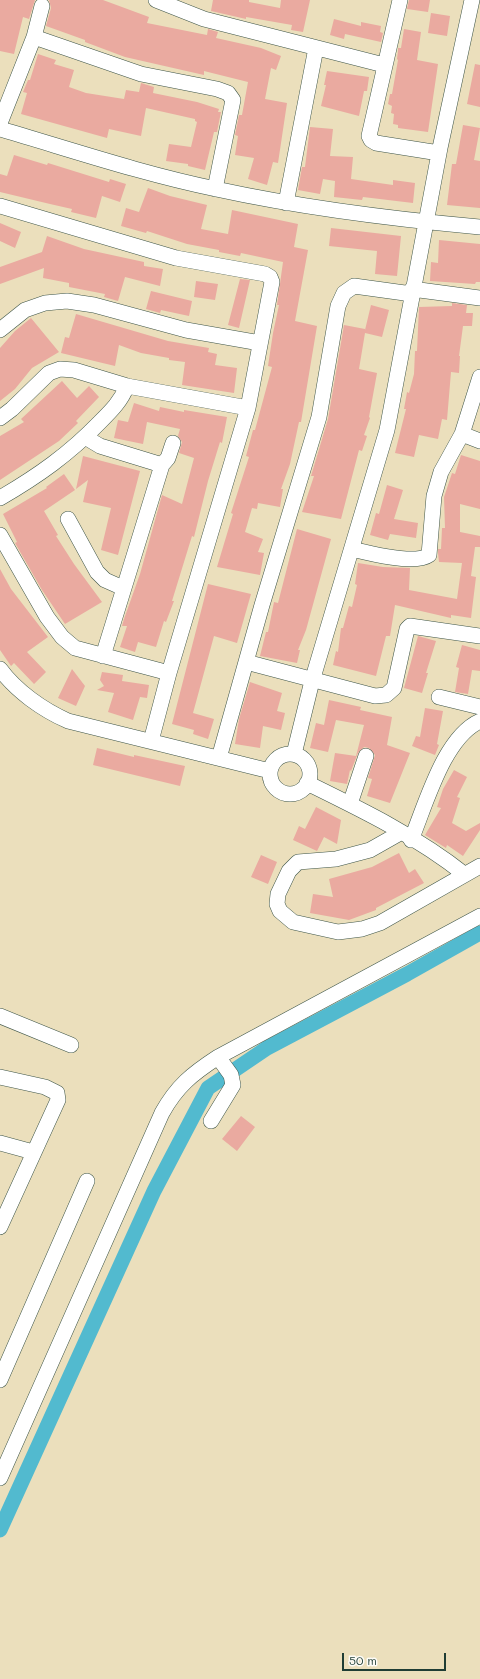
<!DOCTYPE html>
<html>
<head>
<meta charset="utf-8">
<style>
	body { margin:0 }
	#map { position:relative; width:480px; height:1679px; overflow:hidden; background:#ebdfbc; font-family:Mali,sans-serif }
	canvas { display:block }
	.scale { position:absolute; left:342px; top:1653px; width:104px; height:18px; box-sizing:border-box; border:2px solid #1f3d34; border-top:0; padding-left:5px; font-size:12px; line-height:14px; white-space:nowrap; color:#1f3d34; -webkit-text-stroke:3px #fdfcf7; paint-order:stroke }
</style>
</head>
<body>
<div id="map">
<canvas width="480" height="1679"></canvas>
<div class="scale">50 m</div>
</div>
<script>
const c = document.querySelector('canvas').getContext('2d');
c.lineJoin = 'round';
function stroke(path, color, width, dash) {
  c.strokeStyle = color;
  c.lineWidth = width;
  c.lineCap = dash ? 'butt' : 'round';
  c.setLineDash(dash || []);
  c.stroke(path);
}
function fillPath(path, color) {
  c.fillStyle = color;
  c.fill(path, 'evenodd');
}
stroke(new Path2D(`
	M 0,1530 L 154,1191 L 208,1088 L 267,1048 L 407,974 L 480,933`), '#52bacf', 15);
fillPath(new Path2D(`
	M 0,0 L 35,0 L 29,19 L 23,17 L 14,54 L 0,51 Z
	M 49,0 L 103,0 L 149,17 L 147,23 L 207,35 L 208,29 L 218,32 L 216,38 L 261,48 L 281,56 L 276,70 L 271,68 L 265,99 L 287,103 L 278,163 L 273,162 L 267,185 L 248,179 L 254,158 L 235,155 L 238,136 L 235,135 L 239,115 L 242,115 L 248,82 L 204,71 L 204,75 L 125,57 L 85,42 L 85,40 L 46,26 L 51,8 Z
	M 213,0 L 249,0 L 249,2 L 280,8 L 281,0 L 310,0 L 303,32 L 291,30 L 292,25 L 246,17 L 246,19 L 211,11 Z
	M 409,0 L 430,0 L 428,12 L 407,9 Z
	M 431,13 L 450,16 L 447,36 L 428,33 Z
	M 334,19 L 361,26 L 361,22 L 381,26 L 380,32 L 383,33 L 381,42 L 345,34 L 344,39 L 330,35 Z
	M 404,29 L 421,32 L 417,60 L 438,64 L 428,132 L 398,128 L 398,125 L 393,124 L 394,114 L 391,113 L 392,106 L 388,104 L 390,94 L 392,94 L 398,60 L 397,59 L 398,51 L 398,48 L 401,48 Z
	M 38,54 L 56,60 L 54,64 L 74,70 L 69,87 L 86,93 L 124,99 L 126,90 L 139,92 L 141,83 L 154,87 L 153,93 L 197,102 L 219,109 L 218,112 L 221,112 L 217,132 L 214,132 L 205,170 L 188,166 L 188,164 L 166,161 L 169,144 L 191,147 L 197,122 L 195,121 L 195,119 L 146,108 L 141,136 L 109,129 L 107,138 L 21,114 L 27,93 L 23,92 L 28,80 L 30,80 Z
	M 475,64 L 480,65 L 480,107 L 467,104 Z
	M 327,71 L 369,77 L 367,91 L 364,91 L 359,116 L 321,106 L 326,85 L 324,85 Z
	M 463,125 L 480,128 L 474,160 L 480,161 L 480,208 L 447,205 L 452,164 L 456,164 Z
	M 310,127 L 333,129 L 330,156 L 353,157 L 351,179 L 393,185 L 393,180 L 415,183 L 413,203 L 363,197 L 362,200 L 334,197 L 335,181 L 323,179 L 320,194 L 298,190 L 302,167 L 305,167 Z
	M 14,155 L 47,165 L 48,163 L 109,182 L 110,179 L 126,184 L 120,202 L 102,196 L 96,218 L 71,212 L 72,209 L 50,204 L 0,192 L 0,174 L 7,176 Z
	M 148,188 L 170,196 L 207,205 L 201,229 L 228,234 L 232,210 L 298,224 L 294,247 L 308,250 L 295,321 L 317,326 L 301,422 L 299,422 L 290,464 L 281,489 L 283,489 L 280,507 L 258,503 L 257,509 L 252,508 L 245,532 L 263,539 L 258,552 L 264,553 L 260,575 L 217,567 L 233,514 L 231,513 L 249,457 L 246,456 L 253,430 L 255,430 L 272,367 L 268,366 L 273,333 L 279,305 L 277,305 L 283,262 L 241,253 L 240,256 L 219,252 L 219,250 L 187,244 L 147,231 L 146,233 L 121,226 L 126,208 L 139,212 Z
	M 0,223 L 21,232 L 15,248 L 0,241 Z
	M 331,228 L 401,236 L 397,276 L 375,274 L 377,251 L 329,246 Z
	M 47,236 L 84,249 L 144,262 L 144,266 L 163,269 L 160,286 L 125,277 L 118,301 L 104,297 L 105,294 L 69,287 L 69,283 L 43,278 L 44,268 L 0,284 L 0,267 L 42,252 Z
	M 439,240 L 480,244 L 480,282 L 476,282 L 475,284 L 430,281 L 431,262 L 438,263 Z
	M 240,279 L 250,280 L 239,328 L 228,325 Z
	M 196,281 L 218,284 L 215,300 L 194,297 Z
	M 151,291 L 192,301 L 189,316 L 161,310 L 160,313 L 146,309 Z
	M 452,303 L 467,305 L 466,313 L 473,313 L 472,326 L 463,326 L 459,356 L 460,356 L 459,373 L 451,372 L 447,420 L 442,419 L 438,439 L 419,435 L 414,457 L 395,453 L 406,409 L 404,409 L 407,392 L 409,393 L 414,374 L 415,351 L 417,351 L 419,307 L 452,306 Z
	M 371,305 L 389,310 L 382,337 L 365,333 L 359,369 L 377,373 L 369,417 L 370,418 L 364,435 L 367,436 L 362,451 L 359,450 L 341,519 L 302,512 L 314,476 L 311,476 L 328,419 L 344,325 L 365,329 L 365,330 Z
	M 76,314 L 168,341 L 209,348 L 208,352 L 217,354 L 215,365 L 237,368 L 234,393 L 182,385 L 185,362 L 169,360 L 169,358 L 141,353 L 119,345 L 115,366 L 61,353 L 65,337 L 69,338 Z
	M 31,318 L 59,352 L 32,368 L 15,389 L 0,401 L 0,348 L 15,331 Z
	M 62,381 L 77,398 L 89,386 L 99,397 L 76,421 L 78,423 L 59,441 L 0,480 L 0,436 L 24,422 L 21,419 Z
	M 134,403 L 159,411 L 160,407 L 184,412 L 184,410 L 227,417 L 222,443 L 220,442 L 208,481 L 194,537 L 192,536 L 172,601 L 174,601 L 166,622 L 164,621 L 156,647 L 138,642 L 135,652 L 120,647 L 127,626 L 122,626 L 124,619 L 140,574 L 162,495 L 182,504 L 194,458 L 179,453 L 182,442 L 178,436 L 180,429 L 147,422 L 143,444 L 114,438 L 118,420 L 128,422 Z
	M 461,455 L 480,461 L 480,509 L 460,504 L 460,532 L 480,536 L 480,547 L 475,547 L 471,576 L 476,577 L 471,618 L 451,615 L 451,618 L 395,605 L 390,636 L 386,636 L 376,676 L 333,665 L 336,651 L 338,652 L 341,628 L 343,628 L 349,606 L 352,607 L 357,585 L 355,584 L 358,563 L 383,567 L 410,568 L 409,590 L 457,599 L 462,563 L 439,562 L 438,553 L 438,549 L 441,549 L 442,528 L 445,528 L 444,497 L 452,473 L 455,474 Z
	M 83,456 L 140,471 L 118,555 L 101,550 L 111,508 L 83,502 L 88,480 L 76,489 Z
	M 64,474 L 75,490 L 44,511 L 58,535 L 56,536 L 74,564 L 102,602 L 65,624 L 42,590 L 15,543 L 17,542 L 3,514 L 47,488 L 46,487 Z
	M 387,485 L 403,490 L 394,519 L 418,523 L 416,538 L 390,534 L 388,540 L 370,535 L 376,513 L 379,514 Z
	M 297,529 L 331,539 L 306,630 L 298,650 L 300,650 L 297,663 L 260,656 L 266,632 L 268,632 L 274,602 L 278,603 Z
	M 0,569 L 11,589 L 48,637 L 27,652 L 46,672 L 34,684 L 14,663 L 11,666 L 0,650 Z
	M 208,584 L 251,594 L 237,643 L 214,636 L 193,713 L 214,719 L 208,739 L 193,734 L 194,730 L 172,724 Z
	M 418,636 L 436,641 L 426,673 L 428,673 L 422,693 L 404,688 Z
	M 462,645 L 480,650 L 480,671 L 472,670 L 468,694 L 455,692 L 459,668 L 456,667 Z
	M 72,669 L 85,686 L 76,706 L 58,698 Z
	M 102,672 L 123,675 L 122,681 L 149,685 L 147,698 L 140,697 L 133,720 L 108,712 L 114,693 L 97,690 L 104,686 L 100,680 Z
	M 250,682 L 282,693 L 277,711 L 285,713 L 281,730 L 263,726 L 260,748 L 235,744 L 239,719 Z
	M 329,700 L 361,707 L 360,710 L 392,717 L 387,745 L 410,753 L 390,803 L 367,796 L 372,779 L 368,778 L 375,755 L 369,748 L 364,747 L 358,753 L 351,771 L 350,770 L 347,784 L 330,781 L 335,753 L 356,756 L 364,725 L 336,720 L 328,752 L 310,748 L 316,723 L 324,725 Z
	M 425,708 L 443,711 L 437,744 L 439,745 L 435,755 L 412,746 L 416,736 L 420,737 Z
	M 97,748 L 134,757 L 134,755 L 185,766 L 180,786 L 93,765 Z
	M 454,770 L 467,777 L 457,797 L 460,798 L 452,823 L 466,831 L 480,823 L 480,830 L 463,856 L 447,845 L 446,848 L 425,835 L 441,808 L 437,807 L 443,789 Z
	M 316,807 L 341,820 L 337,844 L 324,837 L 317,851 L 293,840 L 299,826 L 305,829 Z
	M 399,853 L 409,873 L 415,869 L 424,883 L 376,908 L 376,910 L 349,920 L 310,913 L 313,894 L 333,897 L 329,879 L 372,867 Z
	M 261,855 L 277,862 L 268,884 L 251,877 Z
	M 241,1116 L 255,1127 L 237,1151 L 222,1139 Z`), '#eaaaa0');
const minor = new Path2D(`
	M 156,0 L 204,19 L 384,65
	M 400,0 L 369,136 L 371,140 L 376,143 L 439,153
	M 34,37 L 141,74 L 217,89 L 228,93 L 233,100 L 215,189
	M 0,123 L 34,37 L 42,6
	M 0,129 C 72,150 143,174 216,189 C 303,208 392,219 480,227
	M 286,203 L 316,48
	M 0,206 L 176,258 L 265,274 L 270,277 L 272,282 L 248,408 L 169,673 L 151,741
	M 412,289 L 480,298
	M 0,330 L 25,310 L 45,303 L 67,301 L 94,305 L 186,330 L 260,343
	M 0,418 L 12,409 L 49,373 L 60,369 L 74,370 L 127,386 L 248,408
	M 462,434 L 480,441
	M 85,437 L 100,446 L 162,465 L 103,656
	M 162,465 L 168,458 L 173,443
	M 0,498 C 38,476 69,454 100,422 C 112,410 121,401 127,386
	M 68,519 L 97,572 L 105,580 L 123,588
	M 0,535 L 47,617 L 62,637 L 75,648 L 169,673
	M 352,549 C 368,553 415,565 429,555 L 434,496 L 441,472 L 462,434 L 480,377
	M 246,662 L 375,696 L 386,695 L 394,688 L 407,629 L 410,626 L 480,636
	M 0,669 C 16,691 43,710 68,721 L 270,771
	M 439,697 L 480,707
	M 294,754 L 312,681 L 387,430 L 440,148 L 472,0
	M270 774a20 20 0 1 1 40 0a20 20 0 1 1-40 0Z
	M 219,758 L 262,605 L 319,417 L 338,306 L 344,293 L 354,286 L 412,294
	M 307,783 C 360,809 418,837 464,874
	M 350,804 L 366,756
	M 400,833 L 370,850 L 336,859 L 298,862 L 289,871 L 278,894 L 277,904 L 280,911 L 293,922 L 338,932 L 362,929 L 380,923 L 480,866
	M 411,840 C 426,804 444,737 480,721
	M 0,1016 L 71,1045
	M 0,1077 L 45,1087 L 57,1093 L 58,1100 L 0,1227
	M 211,1121 L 233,1085 L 231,1075 L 218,1057
	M 0,1143 L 33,1152
	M 0,1380 L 87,1181
	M 0,1478 L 162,1113 C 177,1086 192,1074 218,1057 L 480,916`);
stroke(minor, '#3e5548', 16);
stroke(minor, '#fff', 15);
</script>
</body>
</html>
